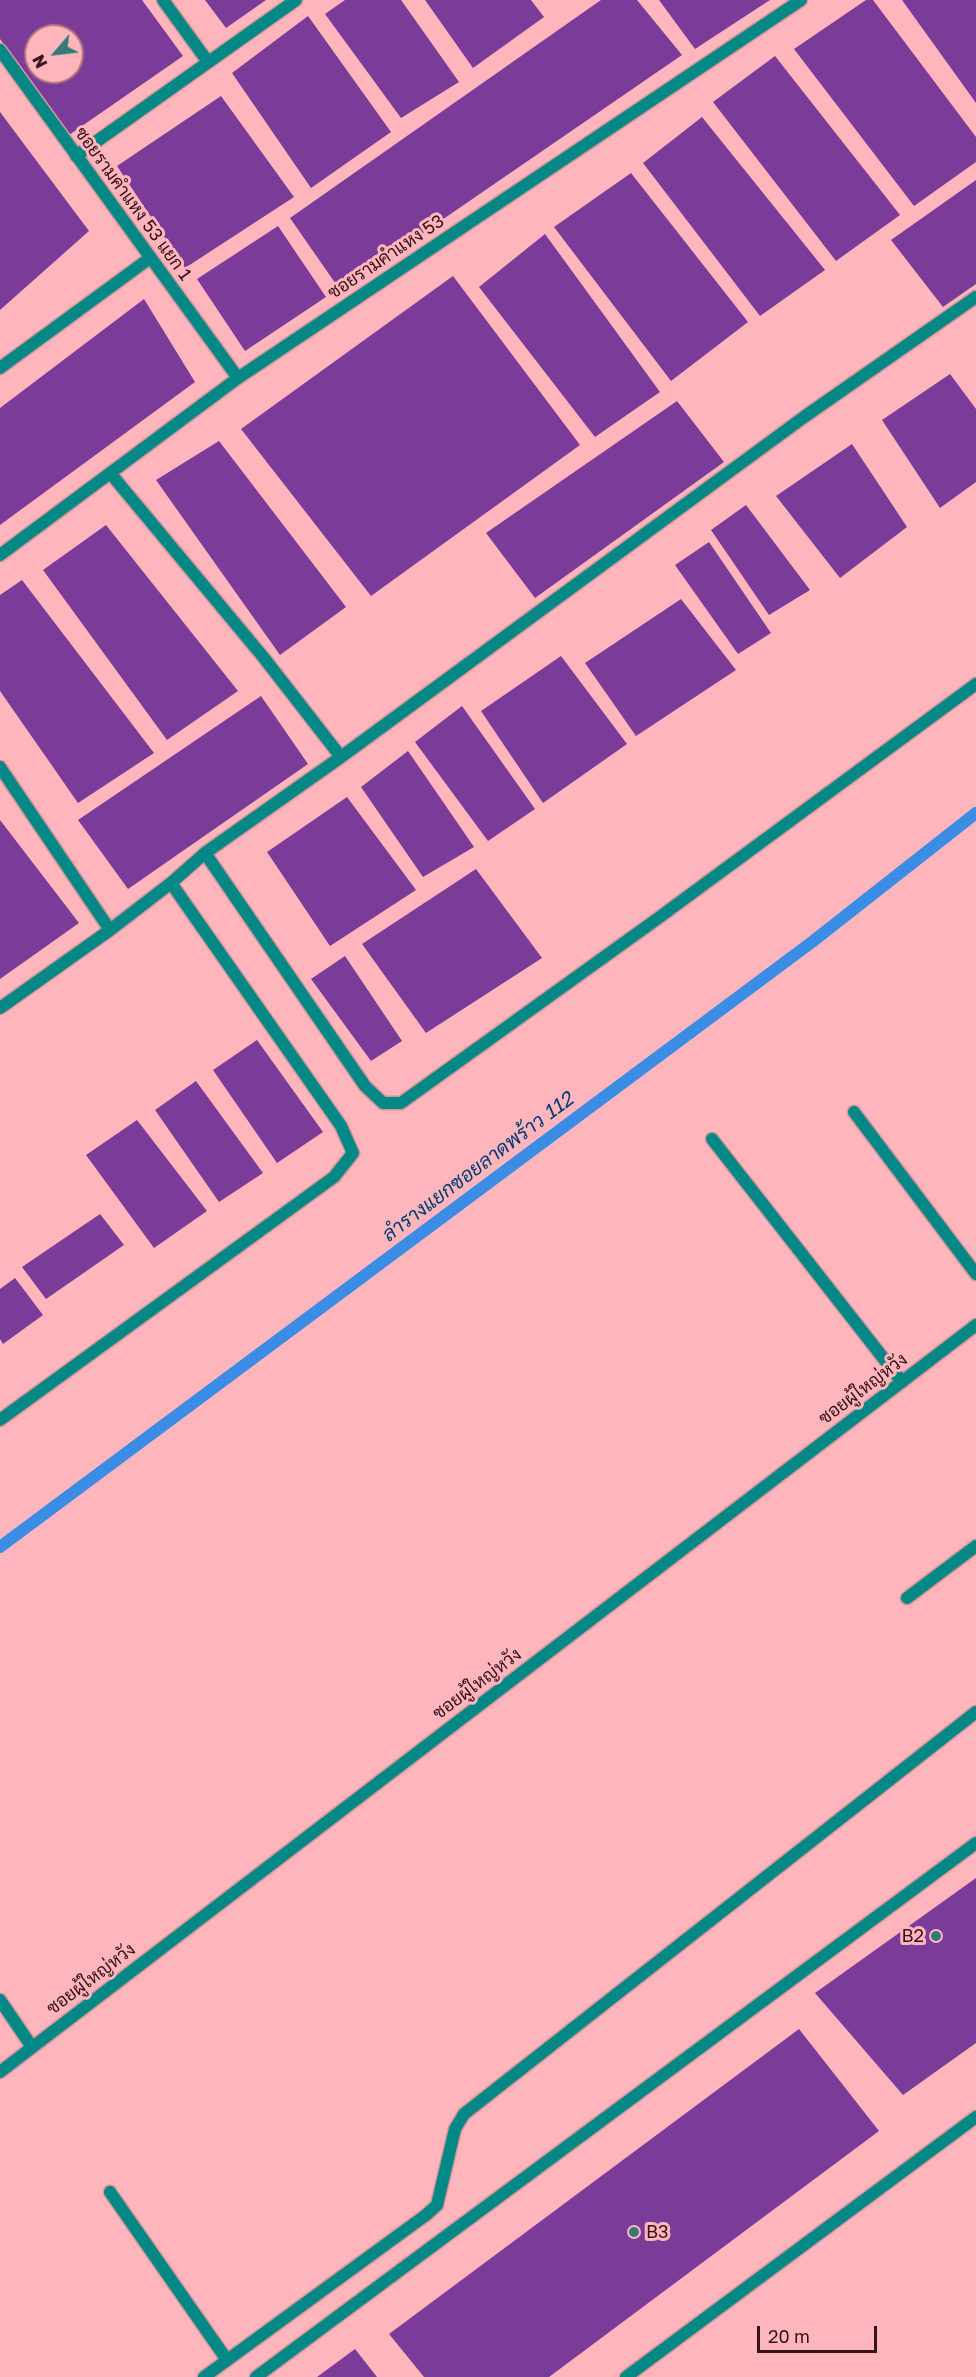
<!DOCTYPE html>
<html>
<head>
<meta charset="utf-8">
<style>
	body { margin:0 }
	#map { position:relative; width:976px; height:2377px; overflow:hidden; background:#ffb5bc; font-family:"Golos Text",sans-serif }
	canvas { display:block }
	.north { position:absolute; left:24px; top:24px; width:60px; height:60px; box-sizing:border-box; background:#ffb5bc; border:2px solid #ae747a; border-radius:50%; rotate:242deg; font-size:16px; font-weight:700; line-height:24px; text-align:center; color:#341217 }
	.north::after { content:''; display:block; margin:auto; width:21px; height:27px; background:#317a78; clip-path:polygon(50% 0,100% 100%,50% 72%,0 100%) }
	.scale { position:absolute; left:757px; top:2326px; width:120px; height:27px; box-sizing:border-box; border:3px solid #341217; border-top:0; padding-left:8px; font-size:18px; line-height:21px; white-space:nowrap; color:#341217; -webkit-text-stroke:4px #ffb5bc; paint-order:stroke }
</style>
</head>
<body>
<div id="map">
<canvas width="976" height="2377"></canvas>
<div class="north">N</div>
<div class="scale">20 m</div>
</div>
<script>
const c = document.querySelector('canvas').getContext('2d');
c.lineJoin = 'round';
function stroke(path, color, width, dash) {
  c.strokeStyle = color;
  c.lineWidth = width;
  c.lineCap = dash ? 'butt' : 'round';
  c.setLineDash(dash || []);
  c.stroke(path);
}
function fillPath(path, color) {
  c.fillStyle = color;
  c.fill(path, 'evenodd');
}
function write(font, color, halo, rows, align = 'center') {
  c.font = font + ' "Golos Text",Sarabun,sans-serif';
  c.lineWidth = 6;
  c.setLineDash([]);
  c.textBaseline = 'middle';
  c.strokeStyle = halo;
  c.fillStyle = color;
  for (const [text, x, y, turn = 0] of rows) {
    c.save();
    c.translate(x, y);
    c.rotate((+turn || 0) * Math.PI / 180);
    c.textAlign = isNaN(turn) ? turn : align;
    if (halo) c.strokeText(text, 0, 0);
    c.fillText(text, 0, 0);
    c.restore();
  }
}
stroke(new Path2D(`
	M 0,1547 L 812,942 L 976,813`), '#3a8ce4', 12);
fillPath(new Path2D(`
	M 0,0 L 142,0 L 183,56 L 69,135 L 0,39 ZM 36,36 L 72,36 L 72,72 L 36,72 Z
	M 205,0 L 266,0 L 226,28 Z
	M 345,0 L 401,0 L 459,82 L 401,118 L 325,14 Z
	M 425,0 L 531,0 L 544,17 L 473,68 Z
	M 601,0 L 637,0 L 682,55 L 340,290 L 290,218 Z
	M 659,0 L 770,0 L 695,49 Z
	M 866,0 L 873,0 L 976,137 L 976,162 L 914,206 L 794,49 Z
	M 902,0 L 976,0 L 976,103 Z
	M 308,16 L 391,132 L 311,188 L 232,73 Z
	M 775,56 L 900,215 L 836,261 L 713,102 Z
	M 221,96 L 294,197 L 185,268 L 117,166 Z
	M 0,112 L 89,231 L 0,310 Z
	M 702,117 L 825,270 L 760,316 L 643,163 Z
	M 631,173 L 748,322 L 671,381 L 554,227 Z
	M 976,180 L 976,284 L 943,307 L 891,240 Z
	M 278,226 L 326,297 L 245,351 L 197,279 Z
	M 545,234 L 660,392 L 595,437 L 479,287 Z
	M 453,276 L 580,445 L 371,596 L 241,429 Z
	M 144,299 L 195,382 L 0,525 L 0,408 Z
	M 950,374 L 976,409 L 976,482 L 940,508 L 882,420 Z
	M 677,401 L 724,462 L 535,598 L 486,533 Z
	M 219,441 L 346,607 L 280,655 L 156,480 Z
	M 852,444 L 907,527 L 840,578 L 776,496 Z
	M 746,505 L 810,590 L 769,615 L 711,530 Z
	M 106,525 L 238,691 L 167,740 L 43,570 Z
	M 709,542 L 771,633 L 738,654 L 675,565 Z
	M 22,580 L 154,753 L 78,803 L 0,691 L 0,595 Z
	M 681,599 L 736,670 L 636,736 L 585,663 Z
	M 561,656 L 627,744 L 543,803 L 481,711 Z
	M 261,696 L 308,764 L 128,889 L 78,820 Z
	M 462,706 L 535,809 L 488,841 L 415,742 Z
	M 408,751 L 474,847 L 423,877 L 361,787 Z
	M 347,797 L 416,890 L 330,946 L 267,852 Z
	M 0,820 L 79,923 L 0,979 Z
	M 476,869 L 542,958 L 426,1033 L 362,944 Z
	M 345,956 L 402,1041 L 371,1061 L 311,979 Z
	M 257,1040 L 323,1132 L 277,1163 L 213,1070 Z
	M 196,1081 L 263,1173 L 219,1202 L 155,1110 Z
	M 137,1120 L 207,1211 L 154,1248 L 86,1155 Z
	M 100,1214 L 124,1245 L 46,1299 L 22,1267 Z
	M 15,1278 L 43,1315 L 3,1344 L 0,1339 L 0,1289 Z
	M 976,1878 L 976,2043 L 903,2095 L 815,1993 Z
	M 799,2029 L 879,2131 L 549,2377 L 424,2377 L 389,2334 Z
	M 355,2349 L 377,2377 L 317,2377 Z`), '#7a3b99');
const lane = new Path2D(`
	M 854,1112 L 976,1274
	M 712,1139 L 902,1382
	M 907,1598 L 976,1546
	M 0,2000 L 32,2047
	M 256,2377 L 976,1843
	M 626,2377 L 976,2117`);
const street = new Path2D(`
	M 163,0 L 208,62
	M 0,50 L 238,378
	M 76,156 L 296,0
	M 0,368 L 150,258
	M 111,474 L 264,658 L 341,757
	M 0,555 L 238,378 L 801,0
	M 0,767 L 110,930
	M 205,853 L 365,1086 L 383,1103 L 401,1103 L 657,919 L 976,684
	M 0,1008 L 110,930 L 171,883 L 205,853 L 341,757 L 804,417 L 976,297
	M 0,1420 L 334,1177 L 353,1153 L 341,1126 L 171,883
	M 0,2072 L 976,1325
	M 110,2192 L 227,2360
	M 204,2377 L 426,2215 L 437,2205 L 455,2129 L 464,2114 L 976,1712`);
stroke(lane, '#d6949b', 15);
stroke(street, '#d6949b', 15);
stroke(lane, '#038886', 12);
stroke(street, '#038886', 12);
for (const [x, y, r, color] of [
	[936,1936,6,"#317a78"],
	[634,2232,6,"#317a78"]
]) {
  const dot = new Path2D();
  dot.arc(x, y, r, 0, 2 * Math.PI);
  c.fillStyle = color;
  c.fill(dot);
  stroke(dot, '#ffb5bc', 2);
}
write('18px', '#341217', '#ffb5bc', [
	["ซอยรามคำแหง 53 แยก 1",133,204,54],
	["ซอยรามคำแหง 53",386,257,-34],
	["ซอยผู้ใหญ่หวัง",863,1389,-37],
	["ซอยผู้ใหญ่หวัง",477,1684,-37],
	["ซอยผู้ใหญ่หวัง",91,1979,-37]
]);
write('18px', '#341217', '#ffb5bc', [
	["B2",924,1936],
	["B3",646,2232,"left"]
], 'right');
write('italic 20px', '#003d75', '#ffb5bc', [
	["ลำรางแยกซอยลาดพร้าว 112",478,1167,-37]
]);
</script>
</body>
</html>
